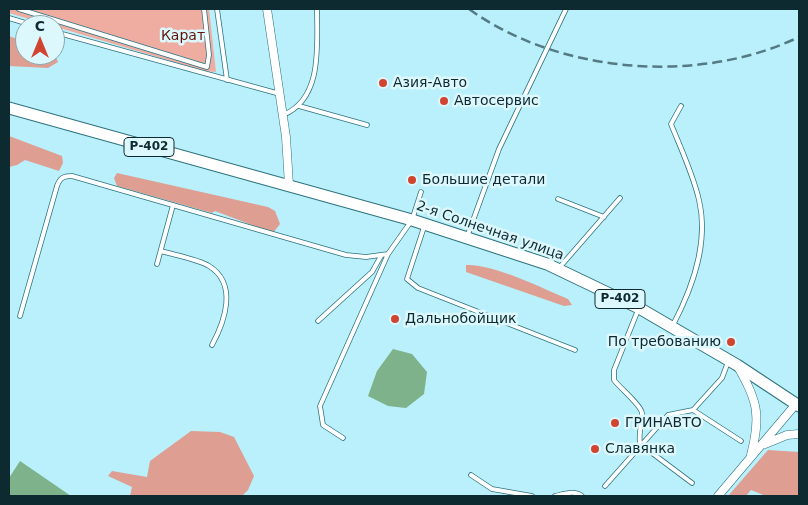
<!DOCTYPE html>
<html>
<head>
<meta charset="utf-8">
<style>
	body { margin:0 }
	#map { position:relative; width:808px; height:505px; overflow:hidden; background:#b9f0fb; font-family:"DejaVu Sans",sans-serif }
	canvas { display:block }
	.frame { position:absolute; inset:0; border:10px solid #0d2a30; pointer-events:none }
	.north { position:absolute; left:15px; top:15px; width:50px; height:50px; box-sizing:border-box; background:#ddf8fd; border:1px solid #8aa6ab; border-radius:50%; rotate:0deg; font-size:14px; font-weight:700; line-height:20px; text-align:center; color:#0d2a30 }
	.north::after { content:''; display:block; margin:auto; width:18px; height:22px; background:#d14530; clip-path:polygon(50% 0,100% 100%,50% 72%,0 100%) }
</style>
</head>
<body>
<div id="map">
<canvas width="808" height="505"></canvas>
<div class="frame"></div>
<div class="north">С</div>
</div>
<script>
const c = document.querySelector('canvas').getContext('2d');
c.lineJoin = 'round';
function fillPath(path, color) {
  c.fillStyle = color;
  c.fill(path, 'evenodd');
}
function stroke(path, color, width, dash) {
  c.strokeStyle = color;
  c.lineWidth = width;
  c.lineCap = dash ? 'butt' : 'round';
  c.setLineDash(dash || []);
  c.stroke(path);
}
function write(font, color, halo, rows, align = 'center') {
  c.font = font + ' "DejaVu Sans",sans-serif';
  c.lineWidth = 5;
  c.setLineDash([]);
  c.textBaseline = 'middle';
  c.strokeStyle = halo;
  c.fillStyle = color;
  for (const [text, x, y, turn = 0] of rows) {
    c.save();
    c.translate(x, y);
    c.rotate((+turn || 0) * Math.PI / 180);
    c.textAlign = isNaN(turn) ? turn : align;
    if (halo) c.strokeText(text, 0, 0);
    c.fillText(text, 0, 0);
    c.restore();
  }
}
fillPath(new Path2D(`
	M 9,9 L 209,9 L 216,72 L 205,71 L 9,13 Z`), '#eeada0');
fillPath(new Path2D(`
	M 9,36 L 25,42 L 25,55 L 55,55 L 58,62 L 48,68 L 9,66 Z
	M 9,136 L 62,156 L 63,163 L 59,171 L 25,160 L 17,165 L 9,167 Z
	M 117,173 L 268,207 L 275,211 L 280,224 L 273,233 L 215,211 L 212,213 L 117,186 L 114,178 Z
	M 466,265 C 494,264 542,288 568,299 L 572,305 L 564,306 L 466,272 Z
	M 191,431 L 220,432 L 234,437 L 254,476 L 248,490 L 242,496 L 130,496 L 132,487 L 108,476 L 112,471 L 147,477 L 150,461 Z
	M 768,450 L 799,452 L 799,495 L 766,496 L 751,490 L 746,496 L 728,496 Z`), '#de9e91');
fillPath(new Path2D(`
	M 393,349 L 412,354 L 427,372 L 424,394 L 406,408 L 388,406 L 368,396 L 377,371 Z
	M 20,461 L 71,496 L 9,496 L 9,478 Z`), '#7eb28a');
const service = new Path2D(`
	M 19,9 L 207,67 L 209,55 L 204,9
	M 217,9 L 227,80
	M 9,18 L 32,25
	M 55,32 L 280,94
	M 299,106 L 367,125
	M 283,115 C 323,99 317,45 317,9
	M 558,199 L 604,217
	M 424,227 L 407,279 L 418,288 L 575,350
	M 467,237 L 499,149 L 566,9
	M 161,251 C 174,255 198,259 209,266 C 238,284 225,321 212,345
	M 157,264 L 173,205
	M 559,268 L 620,198
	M 638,310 L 614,370 L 614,380 C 619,387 641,405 642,413 C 643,422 638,430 640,444 L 692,483
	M 20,316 L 57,186 C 60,178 63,176 72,176 L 346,255 L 366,257 L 388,254 L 412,220 L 421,192
	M 318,321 L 372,272 L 381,256
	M 673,325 C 693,287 709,243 699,200 C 693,174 681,149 671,124 L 681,106
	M 693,410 L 741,441
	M 343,438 L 323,425 L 320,406 L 388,254
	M 471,475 L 492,489 L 532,496
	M 605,486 L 668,415 L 693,410 L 722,378 L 728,362
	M 555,496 C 564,494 575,490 582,496`);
const minor = new Path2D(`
	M 267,9 L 286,137 L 289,185
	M 738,367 C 758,401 761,417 751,455
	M 765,444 L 787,435 L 799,434
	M 718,496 L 796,404`);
const primary = new Path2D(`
	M 9,108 L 412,220 L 547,264 L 639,308 L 737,365 L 799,406`);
stroke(service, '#2d737f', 5.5);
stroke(minor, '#2d737f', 9);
stroke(primary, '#2d737f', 13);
stroke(service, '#fff', 4);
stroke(minor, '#fff', 8);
stroke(primary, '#fff', 11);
stroke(new Path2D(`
	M 469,9 C 559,74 699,85 799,37`), '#547b83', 2.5, [10, 5]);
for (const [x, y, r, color] of [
	[383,83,5,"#d14530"],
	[444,101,5,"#d14530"],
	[412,180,5,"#d14530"],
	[395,319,5,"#d14530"],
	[731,342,5,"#d14530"],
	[615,423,5,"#d14530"],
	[595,449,5,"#d14530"]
]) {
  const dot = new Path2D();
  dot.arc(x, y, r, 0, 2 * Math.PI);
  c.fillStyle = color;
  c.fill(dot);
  stroke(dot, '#ddf8fd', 2);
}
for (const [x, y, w] of [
	[149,147,50],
	[620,299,50]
]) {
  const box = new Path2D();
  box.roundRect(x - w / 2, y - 9.5, w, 19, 4);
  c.fillStyle = '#ddf8fd';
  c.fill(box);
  stroke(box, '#0d2a30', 1);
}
write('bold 12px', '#0d2a30', null, [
	["Р-402",149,147],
	["Р-402",620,299]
]);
write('14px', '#601509', '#ddf8fd', [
	["Карат",183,36]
]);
write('14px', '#0d2a30', '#ddf8fd', [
	["Азия-Авто",393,83],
	["Автосервис",454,101],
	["Большие детали",422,180],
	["Дальнобойщик",405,319],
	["По требованию",721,342,"right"],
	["ГРИНАВТО",625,423],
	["Славянка",605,449]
], 'left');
write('14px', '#0d2a30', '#ddf8fd', [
	["2-я Солнечная улица",490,231,19]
]);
</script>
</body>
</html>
